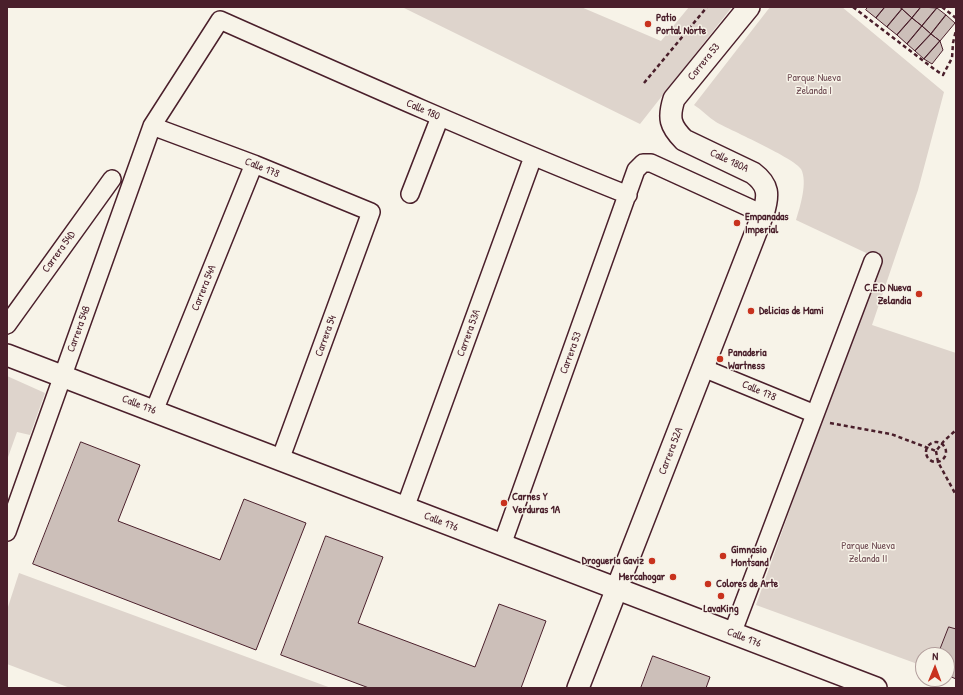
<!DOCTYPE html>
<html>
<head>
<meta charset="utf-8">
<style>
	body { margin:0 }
	#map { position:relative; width:963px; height:695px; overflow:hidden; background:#f7f3e8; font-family:"Patrick Hand",sans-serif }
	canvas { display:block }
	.frame { position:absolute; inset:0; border:8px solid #4a1f2b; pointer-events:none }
	.north { position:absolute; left:915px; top:647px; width:40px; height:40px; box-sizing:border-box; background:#f7f3e8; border:1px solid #b29e9c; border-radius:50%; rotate:1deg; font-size:11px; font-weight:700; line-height:16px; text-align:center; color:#4a1f2b }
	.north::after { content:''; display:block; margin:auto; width:14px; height:18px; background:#c8321e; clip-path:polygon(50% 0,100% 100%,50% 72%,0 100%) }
</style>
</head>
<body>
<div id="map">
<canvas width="963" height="695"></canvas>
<div class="frame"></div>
<div class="north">N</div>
</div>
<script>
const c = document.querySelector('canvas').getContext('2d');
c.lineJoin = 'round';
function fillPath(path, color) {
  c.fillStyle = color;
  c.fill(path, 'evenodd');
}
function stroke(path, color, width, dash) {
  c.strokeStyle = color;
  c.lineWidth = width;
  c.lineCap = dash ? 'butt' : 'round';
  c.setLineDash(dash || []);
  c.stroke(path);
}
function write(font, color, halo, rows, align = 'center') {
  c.font = font + ' "Patrick Hand",sans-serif';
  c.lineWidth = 3;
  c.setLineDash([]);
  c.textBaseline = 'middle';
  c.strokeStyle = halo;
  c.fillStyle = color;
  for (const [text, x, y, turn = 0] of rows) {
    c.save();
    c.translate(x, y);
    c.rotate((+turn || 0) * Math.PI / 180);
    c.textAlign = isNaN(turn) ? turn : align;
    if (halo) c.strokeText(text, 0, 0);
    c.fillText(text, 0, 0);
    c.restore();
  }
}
fillPath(new Path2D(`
	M 402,7 L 581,7 L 661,41 L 689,7 L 732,7 L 640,124 Z
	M 770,7 L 842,7 L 944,92 L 918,190 L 872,325 L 956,353 L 956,679 L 947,675 L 947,655 L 923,655 L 923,666 L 756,605 L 879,259 L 796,220 C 800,207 808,182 801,169 C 794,158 732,131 716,122 C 708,117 702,110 694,105 Z
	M 7,376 L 45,393 L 30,435 L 17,432 L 7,460 Z
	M 19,573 L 331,688 L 70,688 L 7,664 L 7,610 Z`), '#ded4cc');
const building = new Path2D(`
	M 868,7 L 885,7 L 876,18 L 866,10 Z
	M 885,7 L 899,7 L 902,9 L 887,27 L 876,18 Z
	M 904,7 L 921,7 L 912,18 L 902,9 Z
	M 921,7 L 937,8 L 922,26 L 912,18 Z
	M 937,8 L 946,15 L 931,34 L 922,26 Z
	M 902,9 L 912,18 L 897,35 L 887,27 Z
	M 946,15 L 955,23 L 940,41 L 931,34 Z
	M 912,18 L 922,26 L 907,44 L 897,35 Z
	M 922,26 L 931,34 L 915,51 L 907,44 Z
	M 931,34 L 940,41 L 924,59 L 915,51 Z
	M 940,41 L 943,50 L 932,64 L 924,59 Z
	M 81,442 L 140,465 L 118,521 L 220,560 L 244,499 L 306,523 L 256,650 L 33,564 Z
	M 326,536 L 383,557 L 358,623 L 475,667 L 499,604 L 546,621 L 521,688 L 369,688 L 281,655 Z
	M 949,627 L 956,629 L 956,679 L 947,675 L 947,655 L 938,655 Z
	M 653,656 L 710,677 L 706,688 L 641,688 Z`);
fillPath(building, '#ccbfb9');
stroke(building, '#4a1f2b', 1);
const minor = new Path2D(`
	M 152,126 L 254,164 L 371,212 L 280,460
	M 410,194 L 440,117
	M 7,325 L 112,179
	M 703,368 L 815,414
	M 154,411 L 254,164
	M 405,508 L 533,157
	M 7,532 L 152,126 L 220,20 C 355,80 490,140 628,195
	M 502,545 L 636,170 L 643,163 L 651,163 L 763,214
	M 732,634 L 873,261`);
const tertiary = new Path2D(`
	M 7,355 L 876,688
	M 578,688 L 763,214 C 769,195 769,185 753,173 L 684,140 C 670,126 668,118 674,99 L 749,7`);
stroke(minor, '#4a1f2b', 20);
stroke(tertiary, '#4a1f2b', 24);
stroke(new Path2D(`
	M 853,7 L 934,69 L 943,75 L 952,58 L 953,43 L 956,30
	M 942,7 L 956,18
	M 644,83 L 707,7
	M 830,423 L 891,434 L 936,451 L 944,441 L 956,430
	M926 452a10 10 0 1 1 20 0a10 10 0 1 1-20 0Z
	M 936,451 L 938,462 L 956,495`), '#4a1f2b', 2.5, [4, 3]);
stroke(minor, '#f7f3e8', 17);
stroke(tertiary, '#f7f3e8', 21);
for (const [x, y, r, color] of [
	[648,24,4,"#c8321e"],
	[737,223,4,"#c8321e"],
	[919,294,4,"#c8321e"],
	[751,311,4,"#c8321e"],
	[720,359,4,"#c8321e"],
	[504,503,4,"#c8321e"],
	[723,556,4,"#c8321e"],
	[652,561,4,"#c8321e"],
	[673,577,4,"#c8321e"],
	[708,584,4,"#c8321e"],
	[721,596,4,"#c8321e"]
]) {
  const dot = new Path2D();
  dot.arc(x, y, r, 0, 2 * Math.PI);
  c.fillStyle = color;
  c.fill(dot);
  stroke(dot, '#f7f3e8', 1.5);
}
write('bold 11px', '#4a1f2b', '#f7f3e8', [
	["Patio",656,18],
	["Portal Norte",656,31],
	["Empanadas",745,217],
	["Imperial",745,230],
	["C.E.D Nueva",911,288,"right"],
	["Zelandia",911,301,"right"],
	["Delicias de Mami",759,311],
	["Panaderia",728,353],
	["Wartness",728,366],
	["Carnes Y",512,497],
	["Verduras 1A",512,510],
	["Gimnasio",731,550],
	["Montsand",731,563],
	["Droguería Gaviz",644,561,"right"],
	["Mercahogar",665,577,"right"],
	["Colores de Arte",716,584],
	["LavaKing",721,609,"center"]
], 'left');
write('11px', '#4a1f2b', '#f7f3e8', [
	["Carrera 53",704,62,-51],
	["Calle 180",423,110,24],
	["Calle 180A",729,161,25],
	["Calle 178",262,168,22],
	["Carrera 54D",59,252,-54],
	["Carrera 54A",204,288,-68],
	["Carrera 54B",79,329,-70],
	["Carrera 53A",469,333,-70],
	["Carrera 54",326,336,-70],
	["Carrera 53",571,353,-70],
	["Calle 178",759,391,23],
	["Calle 176",139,405,21],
	["Carrera 52A",671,451,-69],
	["Calle 176",441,522,21],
	["Calle 176",744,638,21]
]);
write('11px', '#6f4c53', '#f7f3e8', [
	["Parque Nueva",814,78],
	["Zelanda I",814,91],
	["Parque Nueva",868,546],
	["Zelanda II",868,559]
]);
</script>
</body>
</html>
